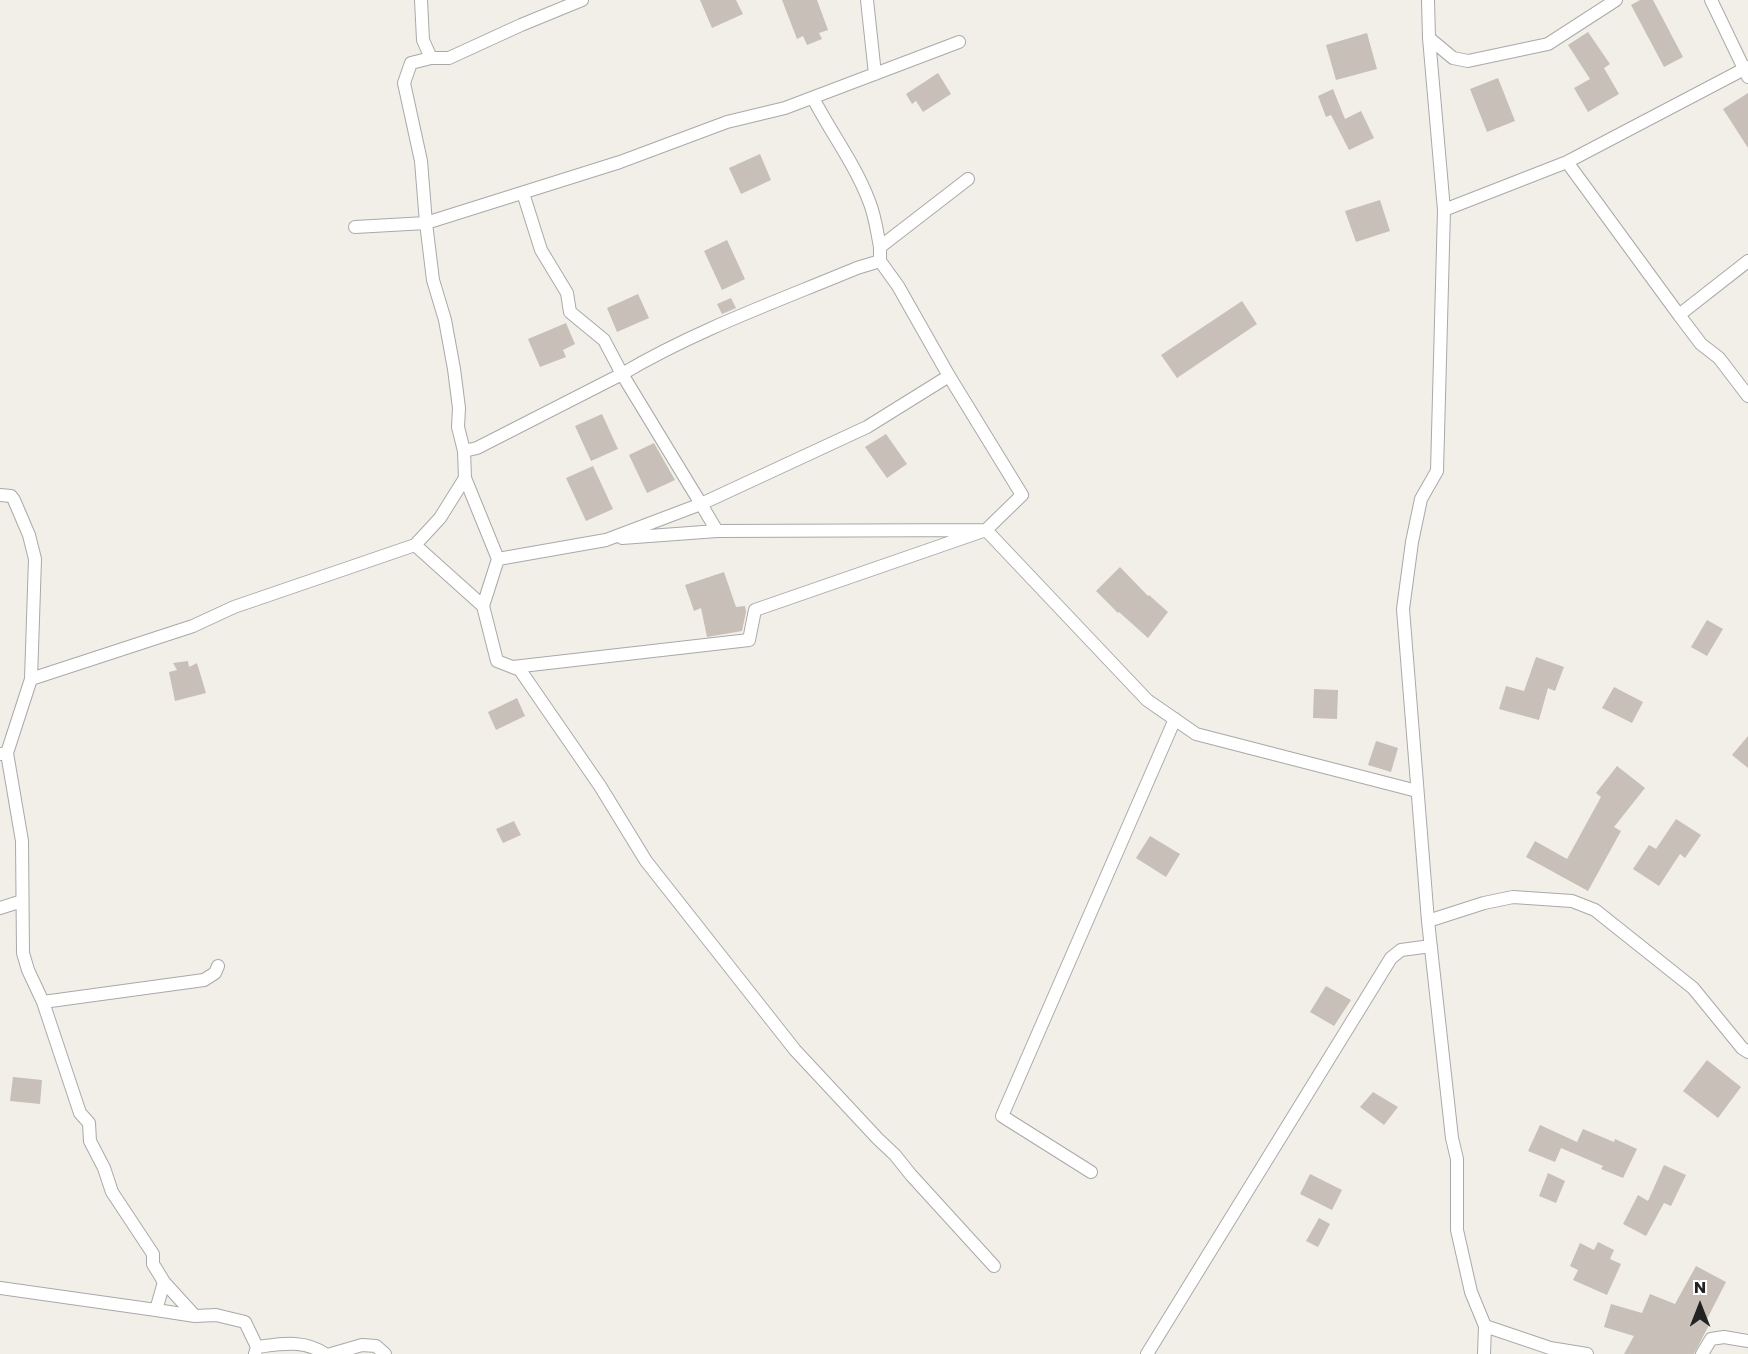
<!DOCTYPE html>
<html>
<head>
<meta charset="utf-8">
<style>
	body { margin:0 }
	#map { position:relative; width:1748px; height:1354px; overflow:hidden; background:#f2efe9; font-family:Poppins,sans-serif }
	canvas { display:block }
	.north { position:absolute; left:1670px; top:1276px; width:60px; height:60px; -webkit-text-stroke:4px #fff; paint-order:stroke; rotate:0deg; font-size:16px; font-weight:700; line-height:24px; text-align:center; color:#222 }
	.north::after { content:''; display:block; margin:auto; width:21px; height:27px; background:#222; clip-path:polygon(50% 0,100% 100%,50% 72%,0 100%) }
</style>
</head>
<body>
<div id="map">
<canvas width="1748" height="1354"></canvas>
<div class="north">N</div>
</div>
<script>
const c = document.querySelector('canvas').getContext('2d');
c.lineJoin = 'round';
function fillPath(path, color) {
  c.fillStyle = color;
  c.fill(path, 'evenodd');
}
function stroke(path, color, width, dash) {
  c.strokeStyle = color;
  c.lineWidth = width;
  c.lineCap = dash ? 'butt' : 'round';
  c.setLineDash(dash || []);
  c.stroke(path);
}
fillPath(new Path2D(`
	M 700,0 L 736,0 L 743,14 L 712,28 Z
	M 782,0 L 817,0 L 828,30 L 819,33 L 822,39 L 807,45 L 803,36 L 797,39 Z
	M 1640,0 L 1653,0 L 1683,57 L 1664,67 L 1631,5 Z
	M 1588,32 L 1610,64 L 1604,68 L 1619,94 L 1588,112 L 1574,88 L 1590,79 L 1568,45 Z
	M 1367,33 L 1377,69 L 1336,80 L 1326,45 Z
	M 938,73 L 951,94 L 923,112 L 916,101 L 912,104 L 906,94 Z
	M 1498,78 L 1515,121 L 1487,132 L 1470,89 Z
	M 1333,89 L 1345,119 L 1361,111 L 1374,138 L 1349,150 L 1331,115 L 1326,117 L 1318,96 Z
	M 1748,93 L 1748,148 L 1723,109 Z
	M 760,154 L 771,180 L 741,194 L 729,168 Z
	M 1380,200 L 1390,231 L 1356,242 L 1345,211 Z
	M 727,240 L 745,279 L 722,290 L 704,251 Z
	M 638,294 L 649,318 L 617,332 L 607,308 Z
	M 731,298 L 736,308 L 722,314 L 717,304 Z
	M 1242,301 L 1257,324 L 1177,378 L 1161,355 Z
	M 566,323 L 575,344 L 563,350 L 566,357 L 540,367 L 528,339 Z
	M 602,414 L 618,449 L 591,461 L 575,426 Z
	M 886,434 L 907,464 L 887,478 L 865,447 Z
	M 654,443 L 675,480 L 647,493 L 629,455 Z
	M 593,466 L 613,509 L 586,521 L 566,478 Z
	M 1120,567 L 1148,596 L 1149,595 L 1168,612 L 1148,638 L 1119,612 L 1118,613 L 1096,591 Z
	M 724,572 L 736,607 L 745,606 L 746,612 L 742,631 L 707,637 L 701,608 L 694,611 L 685,585 Z
	M 1707,620 L 1723,629 L 1707,656 L 1691,647 Z
	M 1536,657 L 1564,667 L 1555,691 L 1548,688 L 1539,720 L 1499,709 L 1506,686 L 1524,691 Z
	M 188,661 L 189,667 L 197,663 L 206,693 L 175,701 L 169,672 L 177,670 L 173,663 Z
	M 1614,687 L 1643,702 L 1632,723 L 1602,708 Z
	M 1314,689 L 1338,690 L 1337,719 L 1313,718 Z
	M 517,698 L 525,716 L 496,730 L 488,712 Z
	M 1748,736 L 1748,768 L 1732,755 Z
	M 1376,741 L 1398,748 L 1391,772 L 1368,765 Z
	M 1617,766 L 1645,788 L 1614,827 L 1621,831 L 1588,891 L 1526,857 L 1535,841 L 1567,859 L 1601,797 L 1596,793 Z
	M 1676,819 L 1701,835 L 1685,858 L 1680,854 L 1659,886 L 1633,869 L 1649,845 L 1656,849 Z
	M 514,821 L 521,835 L 503,843 L 496,829 Z
	M 1150,836 L 1180,854 L 1166,877 L 1136,858 Z
	M 1326,986 L 1351,1000 L 1334,1026 L 1310,1012 Z
	M 1707,1060 L 1741,1087 L 1718,1118 L 1683,1091 Z
	M 13,1077 L 42,1080 L 40,1104 L 10,1101 Z
	M 1373,1092 L 1398,1107 L 1384,1125 L 1360,1107 Z
	M 1540,1125 L 1577,1142 L 1583,1129 L 1614,1142 L 1615,1139 L 1637,1149 L 1623,1178 L 1601,1169 L 1603,1166 L 1561,1148 L 1555,1162 L 1528,1151 Z
	M 1664,1165 L 1686,1175 L 1671,1206 L 1664,1203 L 1646,1236 L 1623,1224 L 1638,1195 L 1648,1201 Z
	M 1548,1173 L 1565,1181 L 1556,1203 L 1539,1196 Z
	M 1310,1174 L 1342,1190 L 1332,1210 L 1300,1194 Z
	M 1319,1218 L 1330,1224 L 1318,1247 L 1306,1241 Z
	M 1598,1242 L 1614,1250 L 1610,1259 L 1621,1264 L 1607,1295 L 1573,1280 L 1578,1270 L 1570,1266 L 1580,1243 L 1594,1250 Z
	M 1696,1266 L 1726,1282 L 1705,1323 L 1709,1325 L 1694,1354 L 1624,1354 L 1634,1336 L 1604,1327 L 1611,1304 L 1642,1313 L 1650,1294 L 1675,1304 Z`), '#c7bfb8');
const street = new Path2D(`
	M 421,0 L 423,40 L 431,58 L 449,58 L 521,25 L 582,0
	M 867,0 L 875,74
	M 1428,0 L 1429,38 L 1444,210 L 1437,471 L 1421,499 L 1412,542 L 1403,609 L 1428,921 L 1452,1138 L 1457,1159 L 1457,1230 L 1471,1292 L 1485,1326 L 1484,1354
	M 1711,0 L 1748,77
	M 1429,38 L 1453,58 L 1468,61 L 1548,44 L 1616,0
	M 813,98 C 831,133 855,164 869,201 C 875,215 877,232 880,247 L 968,179
	M 1567,162 L 1679,315 L 1748,261
	M 523,193 L 541,250 L 567,293 L 570,312 L 604,340 L 622,374 C 696,330 778,301 857,268 L 880,261 L 880,247
	M 1444,210 L 1567,162 L 1748,67
	M 355,227 L 426,223 L 421,161 L 404,83 L 411,63 L 431,58
	M 880,261 L 898,286 L 949,376 L 867,427 L 701,504 L 622,374 L 477,448 L 464,451 L 458,427 L 459,408 L 454,369 L 445,320 L 433,280 L 426,223 L 620,162 L 727,122 L 785,108 L 959,42
	M 1679,315 L 1701,344 L 1719,358 L 1748,396
	M 464,451 L 465,478 L 498,559 L 483,606 L 497,661 L 520,670 L 600,786 L 646,861 L 795,1050 L 878,1139 L 895,1155 L 911,1175 L 994,1266
	M 0,495 L 11,496 L 14,500 L 29,535 L 35,559 L 31,679
	M 622,538 L 717,531
	M 415,545 L 440,518 L 465,478
	M 498,559 L 606,540 L 701,504 L 717,531 L 986,530 L 1022,495 L 949,376
	M 513,667 L 749,640 L 755,610 L 986,530 L 1147,700 L 1196,734 L 1417,791
	M 7,753 L 22,841 L 23,953 L 28,970 L 43,1002 L 80,1113 L 89,1123 L 90,1141 L 104,1168 L 112,1192 L 153,1254 L 153,1264 L 164,1282 L 156,1310 L 195,1316 L 164,1282
	M 1,754 L 7,753 L 31,679 L 193,626 L 234,607 L 415,545 L 483,606
	M 0,908 L 22,901
	M 1428,921 L 1484,903 L 1513,897 L 1572,901 L 1595,910 L 1693,988 L 1742,1048 L 1748,1052
	M 43,1002 L 204,980 L 215,973 L 218,966
	M 1091,1172 L 1002,1116 L 1175,719
	M 0,1288 L 156,1310
	M 195,1316 L 216,1315 L 245,1322 L 257,1347 L 255,1354
	M 1485,1326 L 1550,1348 L 1587,1354
	M 257,1347 C 280,1344 304,1339 325,1354
	M 331,1354 L 362,1345 L 376,1346 L 385,1354
	M 1147,1354 L 1391,958 L 1401,950 L 1431,946
	M 1702,1354 L 1711,1339 L 1724,1337 L 1748,1341`);
stroke(street, '#a9a9a9', 14);
stroke(street, '#fff', 12);
</script>
</body>
</html>
